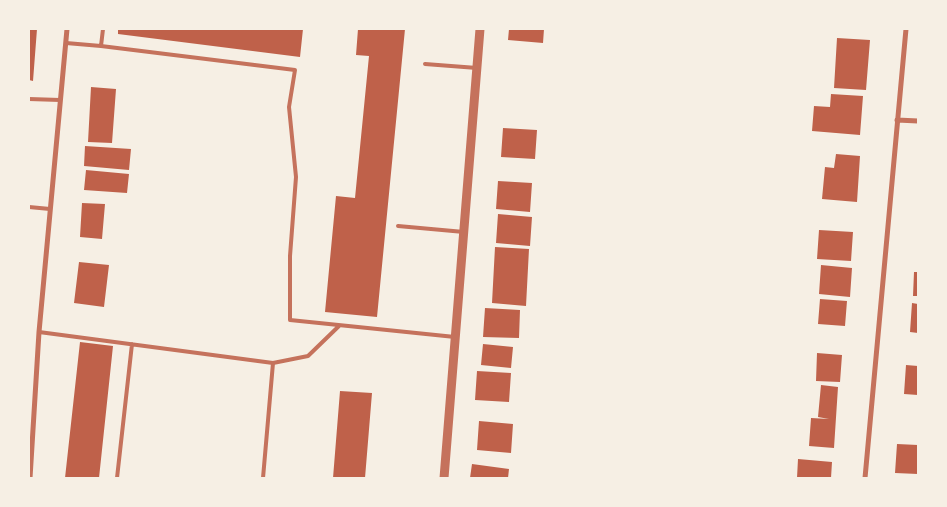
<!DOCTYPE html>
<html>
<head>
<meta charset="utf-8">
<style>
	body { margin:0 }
	#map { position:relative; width:947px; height:507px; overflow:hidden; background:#f6efe4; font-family:"DejaVu Sans",sans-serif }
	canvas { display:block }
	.frame { position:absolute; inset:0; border:30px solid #f6efe4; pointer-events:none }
</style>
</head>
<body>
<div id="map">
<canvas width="947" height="507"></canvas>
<div class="frame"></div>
</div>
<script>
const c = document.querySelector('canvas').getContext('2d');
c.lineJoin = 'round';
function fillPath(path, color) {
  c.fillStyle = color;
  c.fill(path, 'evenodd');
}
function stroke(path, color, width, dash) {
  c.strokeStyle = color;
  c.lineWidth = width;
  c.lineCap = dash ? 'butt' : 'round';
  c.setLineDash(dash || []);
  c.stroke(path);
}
fillPath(new Path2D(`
	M 29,29 L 37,29 L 33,81 L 29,80 Z
	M 118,29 L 303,29 L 300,57 L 118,34 Z
	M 358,29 L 405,29 L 377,317 L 325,312 L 336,196 L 355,198 L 369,56 L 356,55 Z
	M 509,29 L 544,29 L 543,43 L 508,40 Z
	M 837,38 L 870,40 L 866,90 L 834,88 Z
	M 91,87 L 116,89 L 112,143 L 88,142 Z
	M 831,94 L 863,96 L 860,135 L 812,131 L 814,106 L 830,107 Z
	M 503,128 L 537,130 L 535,159 L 501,157 Z
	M 85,146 L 131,149 L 129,170 L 84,166 Z
	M 836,154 L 860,156 L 857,202 L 822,199 L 825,167 L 834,168 Z
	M 86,170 L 129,174 L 127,193 L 84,190 Z
	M 498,181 L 532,183 L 530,212 L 496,209 Z
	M 82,203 L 105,204 L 102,239 L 80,237 Z
	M 498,214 L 532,217 L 530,246 L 496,243 Z
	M 819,230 L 853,232 L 851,261 L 817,259 Z
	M 495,247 L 529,249 L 526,306 L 492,303 Z
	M 79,262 L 109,265 L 104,307 L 74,303 Z
	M 821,265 L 852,268 L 850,297 L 819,294 Z
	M 914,272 L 918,272 L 918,296 L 913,296 Z
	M 820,299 L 847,301 L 845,326 L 818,324 Z
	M 912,303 L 918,304 L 918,333 L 910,332 Z
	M 485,308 L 520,310 L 519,338 L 483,337 Z
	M 80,342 L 113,346 L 99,478 L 65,478 Z
	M 483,344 L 513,347 L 511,368 L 481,365 Z
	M 817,353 L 842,355 L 840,382 L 816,381 Z
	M 906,365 L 918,366 L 918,395 L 904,394 Z
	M 477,371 L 511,373 L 509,402 L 475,400 Z
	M 821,385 L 838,387 L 834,448 L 809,446 L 811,418 L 829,419 L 818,417 Z
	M 340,391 L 372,393 L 365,478 L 333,478 Z
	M 479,421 L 513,424 L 511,453 L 477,450 Z
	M 897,444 L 918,445 L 918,474 L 895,473 Z
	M 798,459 L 832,462 L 831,478 L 797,478 Z
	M 472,464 L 509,469 L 508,478 L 470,478 Z`), '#bf614a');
stroke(new Path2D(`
	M 103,29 L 101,46 L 295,70 L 289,107 L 296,177 L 290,256 L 290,320 L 455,337
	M 66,43 L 101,46
	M 425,64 L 477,68
	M 29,99 L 60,100
	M 29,207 L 50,209
	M 398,226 L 464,232
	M 39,332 L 273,363 L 308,356 L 339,326
	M 117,478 L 132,344
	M 263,478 L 273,363`), '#c5725c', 4);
stroke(new Path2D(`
	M 897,120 L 918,121
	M 30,478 L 39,332 L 67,29
	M 865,478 L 906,29`), '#c5725c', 5);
stroke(new Path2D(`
	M 444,478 L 480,29`), '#c5725c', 9);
</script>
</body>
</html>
